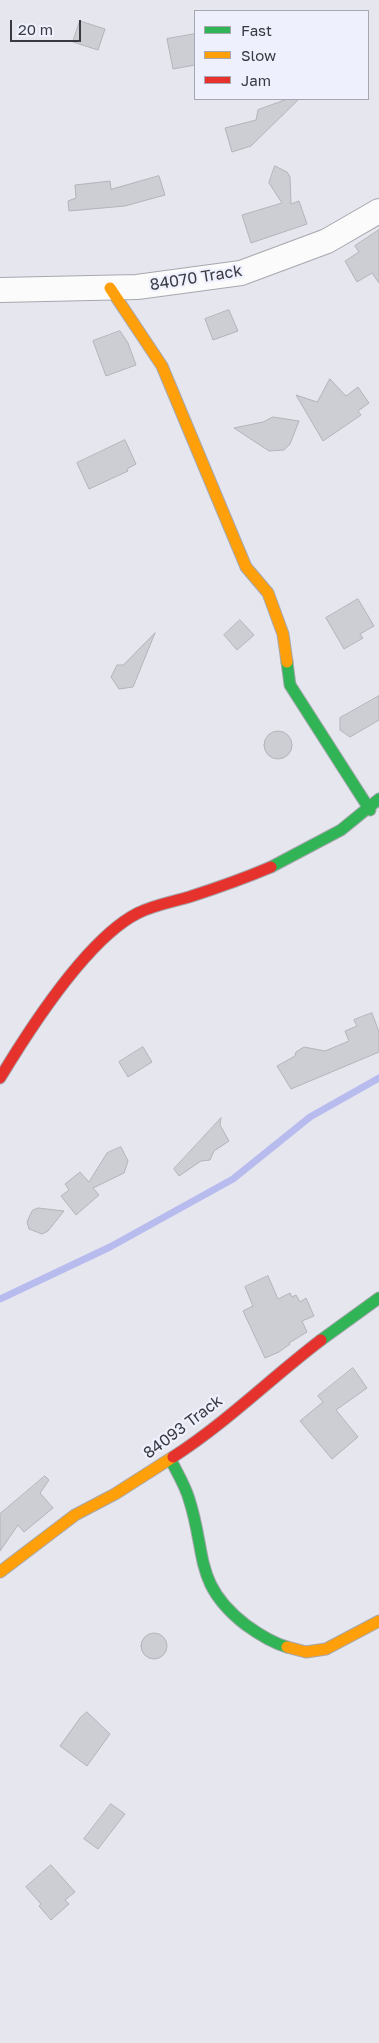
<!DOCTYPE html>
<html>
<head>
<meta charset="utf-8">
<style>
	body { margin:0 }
	#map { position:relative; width:379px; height:2043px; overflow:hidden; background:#e5e6ee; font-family:"Golos Text",sans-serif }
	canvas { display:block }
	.legend { position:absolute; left:194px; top:10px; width:175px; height:90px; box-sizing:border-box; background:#eff0fd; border:1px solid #a6a7b1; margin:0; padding:6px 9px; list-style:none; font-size:15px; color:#393a40 }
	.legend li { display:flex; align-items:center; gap:10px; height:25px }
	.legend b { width:25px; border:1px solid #a6a7b1 }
	.scale { position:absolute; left:10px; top:20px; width:71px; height:22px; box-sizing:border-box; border:2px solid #393a40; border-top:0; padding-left:6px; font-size:15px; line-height:18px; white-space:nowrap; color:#393a40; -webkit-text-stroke:4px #eff0fd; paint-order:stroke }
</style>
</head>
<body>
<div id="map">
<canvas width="379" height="2043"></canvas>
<ul class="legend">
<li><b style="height:6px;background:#30b455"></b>Fast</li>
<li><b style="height:6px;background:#ff9f0a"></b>Slow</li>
<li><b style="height:6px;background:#e5322d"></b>Jam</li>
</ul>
<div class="scale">20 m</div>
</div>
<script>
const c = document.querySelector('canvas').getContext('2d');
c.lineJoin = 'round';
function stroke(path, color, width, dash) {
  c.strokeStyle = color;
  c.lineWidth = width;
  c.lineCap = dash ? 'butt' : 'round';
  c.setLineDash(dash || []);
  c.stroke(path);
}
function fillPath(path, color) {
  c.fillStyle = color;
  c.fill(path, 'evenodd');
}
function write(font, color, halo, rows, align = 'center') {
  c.font = font + ' "Golos Text",sans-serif';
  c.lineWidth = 4.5;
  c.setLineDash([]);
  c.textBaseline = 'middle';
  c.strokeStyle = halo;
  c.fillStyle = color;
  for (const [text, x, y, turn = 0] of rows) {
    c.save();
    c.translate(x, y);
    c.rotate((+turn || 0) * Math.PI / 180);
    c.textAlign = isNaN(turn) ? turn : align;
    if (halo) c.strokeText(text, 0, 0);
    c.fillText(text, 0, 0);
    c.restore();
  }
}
stroke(new Path2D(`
	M 0,1299 L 110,1247 L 233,1179 L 310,1117 L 379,1078`), '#b8bbed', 7);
const building = new Path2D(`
	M 80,21 L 105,29 L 98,50 L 73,42 Z
	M 195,34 L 195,65 L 173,69 L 167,39 Z
	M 288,99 L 299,99 L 251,146 L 232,152 L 225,128 L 256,120 L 258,110 Z
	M 275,166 L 287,172 L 290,177 L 291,204 L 299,201 L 307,224 L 251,243 L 242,215 L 282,203 L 269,183 Z
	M 159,176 L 165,195 L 125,206 L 69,211 L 68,201 L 76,198 L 75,185 L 110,181 L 111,189 Z
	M 379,230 L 379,283 L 372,273 L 357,282 L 345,261 L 359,252 L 355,246 Z
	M 229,310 L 238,331 L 213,340 L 205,319 Z
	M 120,331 L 128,343 L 136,365 L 106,376 L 93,341 Z
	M 330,379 L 346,396 L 358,387 L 369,403 L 358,411 L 361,415 L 323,441 L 296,395 L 317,402 Z
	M 273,417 L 299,421 L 290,444 L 284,450 L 269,451 L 234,428 L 263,422 Z
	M 125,440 L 136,464 L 127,469 L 128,471 L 89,489 L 77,463 Z
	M 358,599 L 374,626 L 360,634 L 363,638 L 344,649 L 326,618 Z
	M 240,620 L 254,635 L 237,650 L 224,635 Z
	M 155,633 L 133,687 L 119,689 L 111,677 L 117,665 L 123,665 Z
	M 379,696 L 379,720 L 350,737 L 340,730 L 340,718 Z
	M264 745a14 14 0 1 1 28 0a14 14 0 1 1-28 0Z
	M 372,1013 L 379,1032 L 379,1052 L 291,1089 L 277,1066 L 295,1056 L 296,1052 L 304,1047 L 325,1051 L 349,1041 L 345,1031 L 357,1026 L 354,1020 Z
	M 143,1047 L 152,1062 L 128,1077 L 119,1062 Z
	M 221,1118 L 220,1125 L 229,1141 L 214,1151 L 210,1160 L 201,1161 L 179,1176 L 174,1169 Z
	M 121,1147 L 128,1161 L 124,1173 L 93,1188 L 99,1195 L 76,1215 L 61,1196 L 69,1190 L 65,1184 L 80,1172 L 89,1182 L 107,1153 Z
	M 38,1208 L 64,1211 L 48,1231 L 42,1234 L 29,1229 L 27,1222 L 32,1211 Z
	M 268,1276 L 278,1299 L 290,1293 L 292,1297 L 296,1295 L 300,1302 L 306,1298 L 314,1316 L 302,1321 L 307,1332 L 289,1343 L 290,1344 L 279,1352 L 265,1358 L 243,1311 L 253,1306 L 245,1287 Z
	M 353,1368 L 367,1388 L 336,1410 L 358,1437 L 332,1459 L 300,1421 L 323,1402 L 318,1396 Z
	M 45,1476 L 49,1480 L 40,1493 L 53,1508 L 24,1532 L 18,1525 L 0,1551 L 0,1514 Z
	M141 1646a13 13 0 1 1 26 0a13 13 0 1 1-26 0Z
	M 87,1712 L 110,1734 L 87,1766 L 60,1746 L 80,1718 Z
	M 111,1804 L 125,1814 L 98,1849 L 84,1839 Z
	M 51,1865 L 75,1892 L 65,1900 L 69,1904 L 51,1920 L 39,1906 L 41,1904 L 26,1887 Z`);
fillPath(building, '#cdced4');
stroke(building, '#b3b4ba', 1);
const street = new Path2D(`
	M 0,290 L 137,287 L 241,273 L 327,241 L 379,211`);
const fast = new Path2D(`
	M 287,662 L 290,685 L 370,810
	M 271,867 L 341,830 L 379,799
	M 321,1340 L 379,1298
	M 171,1460 C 177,1473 185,1485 189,1499 C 207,1554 193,1584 246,1625 C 257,1633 273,1643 287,1647`);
const slow = new Path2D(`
	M 110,288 L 162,366 L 246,567 L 268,593 L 283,634 L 287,662
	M 0,1572 L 75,1515 L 115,1494 L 173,1457
	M 287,1647 L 306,1652 L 326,1649 L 379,1621`);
const jam = new Path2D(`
	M 0,1078 C 29,1030 88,938 138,913 C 154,905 172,902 189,897 C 217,888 245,878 271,867
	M 173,1457 C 226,1423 271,1378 321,1340`);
stroke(street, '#a7a7ae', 26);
stroke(fast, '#a7a7ae', 13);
stroke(slow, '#a7a7ae', 13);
stroke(jam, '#a7a7ae', 13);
stroke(street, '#fbfbfc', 24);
stroke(fast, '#30b455', 11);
stroke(slow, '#ff9f0a', 11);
stroke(jam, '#e5322d', 11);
write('16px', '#393a40', '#eff0fd', [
	["84070 Track",196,278,-9],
	["84093 Track",183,1427,-37]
]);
</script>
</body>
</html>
